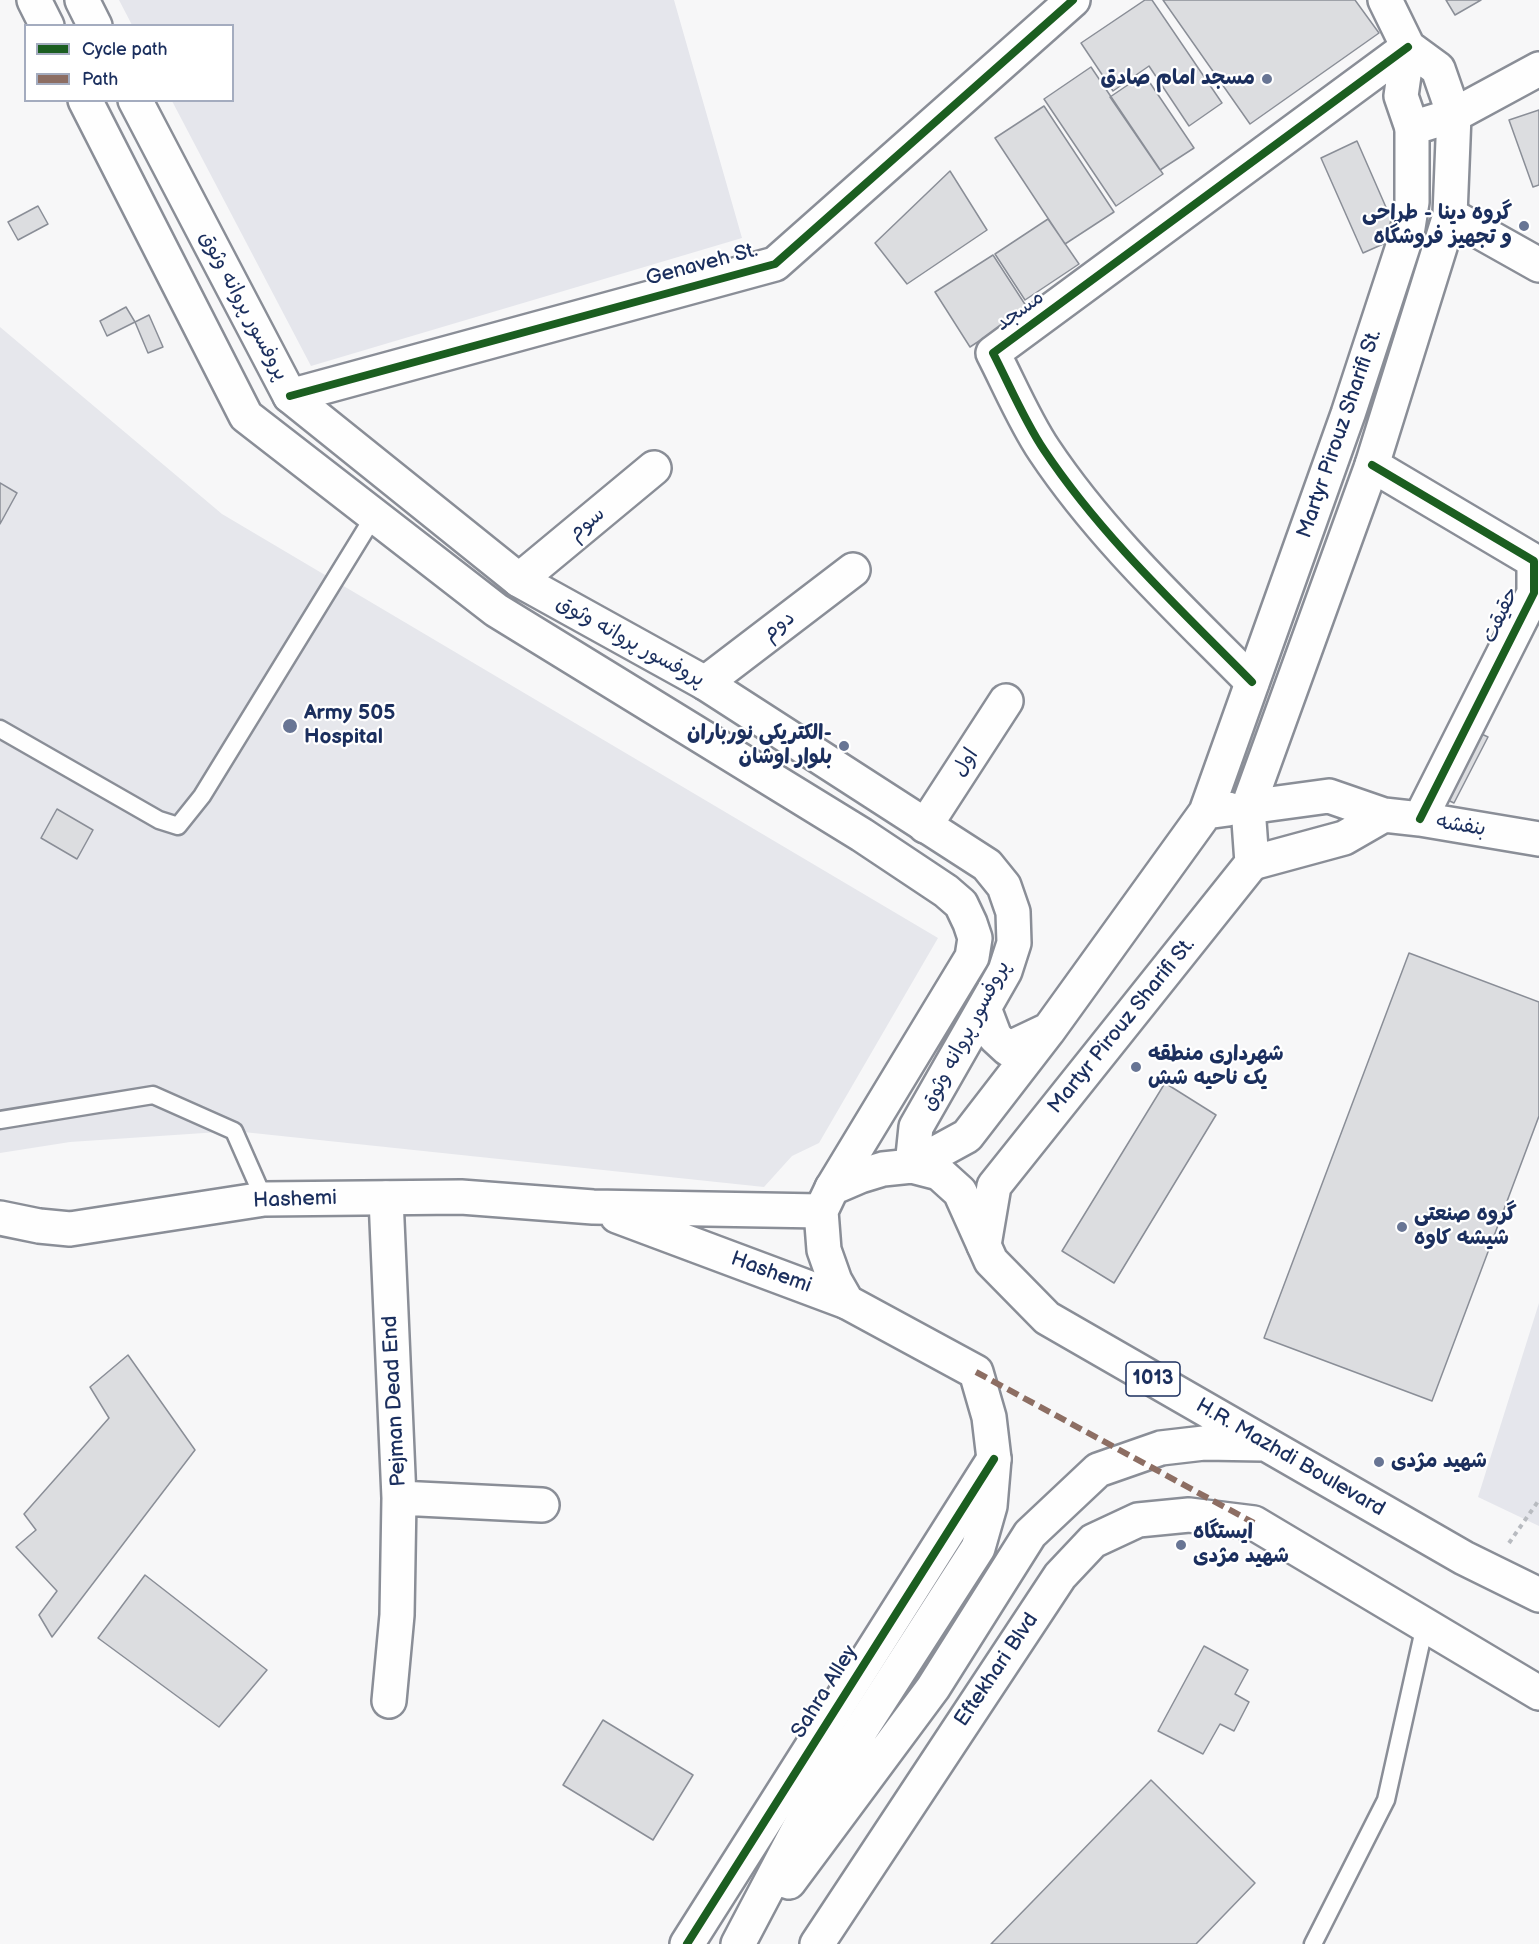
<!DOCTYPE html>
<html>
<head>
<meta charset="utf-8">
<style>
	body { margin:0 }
	#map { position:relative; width:1539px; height:1944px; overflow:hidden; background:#f7f7f8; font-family:"Balsamiq Sans",sans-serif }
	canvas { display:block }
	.legend { position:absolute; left:24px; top:24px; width:210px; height:78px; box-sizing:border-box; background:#fff; border:2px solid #a4acbf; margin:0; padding:8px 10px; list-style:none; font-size:18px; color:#1b2f5e }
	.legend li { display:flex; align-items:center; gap:12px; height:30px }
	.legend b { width:30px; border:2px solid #a4acbf }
</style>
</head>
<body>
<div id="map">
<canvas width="1539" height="1944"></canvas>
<ul class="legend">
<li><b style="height:8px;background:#1b5e20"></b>Cycle path</li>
<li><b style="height:8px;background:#8d6e63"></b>Path</li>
</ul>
</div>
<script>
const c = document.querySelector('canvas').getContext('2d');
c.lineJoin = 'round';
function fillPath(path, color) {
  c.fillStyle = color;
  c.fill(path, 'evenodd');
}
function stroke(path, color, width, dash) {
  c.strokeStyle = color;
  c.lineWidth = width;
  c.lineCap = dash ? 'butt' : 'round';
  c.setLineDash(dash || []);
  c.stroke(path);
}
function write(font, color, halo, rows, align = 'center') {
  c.font = font + ' "Balsamiq Sans","Playpen Sans Arabic",sans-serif';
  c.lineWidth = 4.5;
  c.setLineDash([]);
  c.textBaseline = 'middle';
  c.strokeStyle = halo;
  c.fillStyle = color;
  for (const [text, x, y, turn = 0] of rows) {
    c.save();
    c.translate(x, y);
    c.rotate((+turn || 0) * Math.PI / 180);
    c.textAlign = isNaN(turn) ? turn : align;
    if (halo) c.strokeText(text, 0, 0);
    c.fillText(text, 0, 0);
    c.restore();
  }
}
fillPath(new Path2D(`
	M 0,327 L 222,514 L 938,938 L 819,1143 L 792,1156 L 764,1187 L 234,1131 L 70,1142 L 0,1153 Z`), '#e6e7ec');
fillPath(new Path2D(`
	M 119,0 L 674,0 L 742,238 L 311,366 L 172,101 L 232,100 L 232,26 L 132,25 Z
	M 1539,1303 L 1539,1526 L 1478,1497 Z`), '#e5e6ec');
const building = new Path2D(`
	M 1145,0 L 1152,0 L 1222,103 L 1189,126 L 1149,66 L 1113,91 L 1081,43 Z
	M 1163,0 L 1355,0 L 1379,33 L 1250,124 Z
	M 1446,0 L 1481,0 L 1455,15 Z
	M 1091,67 L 1163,174 L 1116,206 L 1044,99 Z
	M 1144,74 L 1194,148 L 1160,170 L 1110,97 Z
	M 1044,106 L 1114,212 L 1065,244 L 995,138 Z
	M 1539,110 L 1539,185 L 1533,187 L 1509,120 Z
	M 1357,141 L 1399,237 L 1363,253 L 1321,158 Z
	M 950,171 L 987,230 L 907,284 L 875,243 Z
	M 38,206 L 48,224 L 18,240 L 8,222 Z
	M 1048,219 L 1079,264 L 1025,300 L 995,254 Z
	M 993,255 L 1028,309 L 970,347 L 935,292 Z
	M 126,307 L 135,322 L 107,336 L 100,321 Z
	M 149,315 L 163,347 L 148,353 L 135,322 Z
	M 0,483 L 17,493 L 0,524 Z
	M 1471,729 L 1488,737 L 1454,803 L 1437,795 Z
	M 57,809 L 93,830 L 77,859 L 41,838 Z
	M 1409,953 L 1539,1002 L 1539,1116 L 1432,1401 L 1264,1338 Z
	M 1165,1083 L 1216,1115 L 1114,1283 L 1062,1251 Z
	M 128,1355 L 195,1450 L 52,1637 L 39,1615 L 57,1591 L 16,1547 L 36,1530 L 24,1514 L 109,1418 L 90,1387 Z
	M 145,1575 L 267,1670 L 219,1727 L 98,1638 Z
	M 1204,1646 L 1248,1670 L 1235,1694 L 1249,1702 L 1234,1731 L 1220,1724 L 1203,1754 L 1158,1731 Z
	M 603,1720 L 693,1775 L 653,1840 L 563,1785 Z
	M 1151,1780 L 1255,1883 L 1196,1944 L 991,1944 Z`);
fillPath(building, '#dcdde0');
stroke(building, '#8a8e97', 1.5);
const lane = new Path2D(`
	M 0,729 L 159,820 L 178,826 L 202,796 L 374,516
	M 0,1120 L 153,1095 L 234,1131 L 264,1199
	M 1313,1944 L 1386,1800 L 1425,1625`);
const street = new Path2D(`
	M 1385,0 L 1408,47 L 1438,69 L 1454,115
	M 1408,47 L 1401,96 L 1412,128
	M 1450,215 L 1539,265
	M 290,396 L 775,264 L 1073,0
	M 1372,465 L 1534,561 L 1534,593 L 1420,819
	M 519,580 L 654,468
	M 1252,682 C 1179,608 1102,537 1044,450 C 1025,422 1009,384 993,353 L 1408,47
	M 705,683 L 853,570
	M 1248,807 L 1329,796 L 1384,815 L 1420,819 L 1539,839
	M 925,826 L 1006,701
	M 1252,863 L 1344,838 L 1384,815
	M 386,1198 L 399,1498 L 542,1505
	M 389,1701 L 397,1615 L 399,1498
	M 687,1944 L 994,1459`);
const secondary = new Path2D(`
	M 34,0 L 47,26
	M 82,0 L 95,26
	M 85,100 L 246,416 L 496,610 L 862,835 L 946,891 L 961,904 L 970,923 L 975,938 L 972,957 L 832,1188
	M 135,100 L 290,396 L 519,580 L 705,683 L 987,865 L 1004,886 L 1013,912 L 1014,943 L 1005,971 L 916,1127 L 912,1166
	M 1206,812 L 1348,414 L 1407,234 L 1412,202 L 1412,128 L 1454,115 L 1539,69
	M 984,1008 L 995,1037 L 1008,1049 L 1046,1031
	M 912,1166 L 967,1136 L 1048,1031 L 1206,812 L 1228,809
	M 617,1216 L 847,1302
	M 0,1218 L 39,1226 L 70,1229 L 264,1199 L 461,1197 L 593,1207 L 821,1211
	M 984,1245 L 994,1186 L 1252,863 L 1248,807 L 1372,465 L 1450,215 L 1454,115`);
const primary = new Path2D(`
	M 789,1882 L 933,1688 L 1030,1534 L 1098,1470 L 1161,1448 L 1204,1443 L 1263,1444
	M 738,1944 L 806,1815 L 978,1548 L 990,1506 L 994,1459 L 989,1417 L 976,1372 L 847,1302 L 835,1281 L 824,1250 L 821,1211 L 832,1188 L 860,1176 L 883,1169 L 912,1166 L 939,1173 L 960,1192 L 991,1261 L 1047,1318 L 1464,1558 L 1539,1595
	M 817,1944 L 1060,1576 L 1093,1541 L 1138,1520 L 1189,1515 L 1254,1523 L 1539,1693`);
stroke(lane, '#8a8e97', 21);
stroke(street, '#8a8e97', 38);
stroke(secondary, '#8a8e97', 38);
stroke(primary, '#8a8e97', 38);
stroke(new Path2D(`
	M 1509,1543 L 1539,1500`), '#b8bbc0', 4, [4.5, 4.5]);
stroke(lane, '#fefefe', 16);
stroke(street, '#fefefe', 33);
stroke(secondary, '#fefefe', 33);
stroke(primary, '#fefefe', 33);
stroke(new Path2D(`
	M 976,1372 L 1254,1523`), '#8d6e63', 6, [12, 6]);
stroke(new Path2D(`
	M 290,396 L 775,264 L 1073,0
	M 1372,465 L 1534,561 L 1534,593 L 1420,819
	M 1252,682 C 1179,608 1102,537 1044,450 C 1025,422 1009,384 993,353 L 1408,47
	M 687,1944 L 994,1459`), '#1b5e20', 8);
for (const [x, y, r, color] of [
	[1267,79,6,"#687594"],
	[1524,226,6,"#687594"],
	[290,726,8,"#687594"],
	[844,746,6,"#687594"],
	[1136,1067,6,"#687594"],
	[1402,1227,6,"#687594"],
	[1379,1462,6,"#687594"],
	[1181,1545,6,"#687594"]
]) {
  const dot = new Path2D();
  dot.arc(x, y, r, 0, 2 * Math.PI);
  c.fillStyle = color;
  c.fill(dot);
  stroke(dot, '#fff', 2);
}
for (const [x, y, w] of [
	[1153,1379,54]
]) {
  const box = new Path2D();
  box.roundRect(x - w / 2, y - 17, w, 34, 4.5);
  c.fillStyle = '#fff';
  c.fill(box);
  stroke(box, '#1b2f5e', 1.5);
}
write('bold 20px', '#1b2f5e', null, [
	["1013",1153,1379]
]);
write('bold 21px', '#1b2f5e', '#fff', [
	["مسجد امام صادق",1255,79,"right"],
	["گروه دینا - طراحی",1512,214,"right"],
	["و تجهیز فروشگاه",1512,238,"right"],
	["Army 505",304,714],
	["Hospital",304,738],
	["الکتریکی نورباران-",832,734,"right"],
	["بلوار اوشان",832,758,"right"],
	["شهرداری منطقه",1148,1055],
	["یک ناحیه شش",1148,1079],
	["گروه صنعتی",1414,1215],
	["شیشه کاوه",1414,1239],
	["شهید مژدی",1391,1462],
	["ایستگاه",1193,1533],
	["شهید مژدی",1193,1557]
], 'left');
write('21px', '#1b2f5e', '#fff', [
	["Genaveh St.",702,265,-15],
	["پروفسور پروانه وثوق",243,306,62],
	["مسجد",1020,311,-36],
	["Martyr Pirouz Sharifi St.",1340,434,-71],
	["سوم",587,524,-40],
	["حقیقت",1501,615,-65],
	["دوم",779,626,-38],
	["پروفسور پروانه وثوق",630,642,29],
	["اول",966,763,-57],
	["بنفشه",1461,826,9],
	["Martyr Pirouz Sharifi St.",1122,1026,-51],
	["پروفسور پروانه وثوق",966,1036,-62],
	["Hashemi",295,1200,-2],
	["Hashemi",771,1273,20],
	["Pejman Dead End",395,1401,-93],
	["H.R. Mazhdi Boulevard",1290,1458,30],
	["Eftekhari Blvd",997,1670,-56],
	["Sahra Alley",825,1692,-58]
]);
</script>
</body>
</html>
